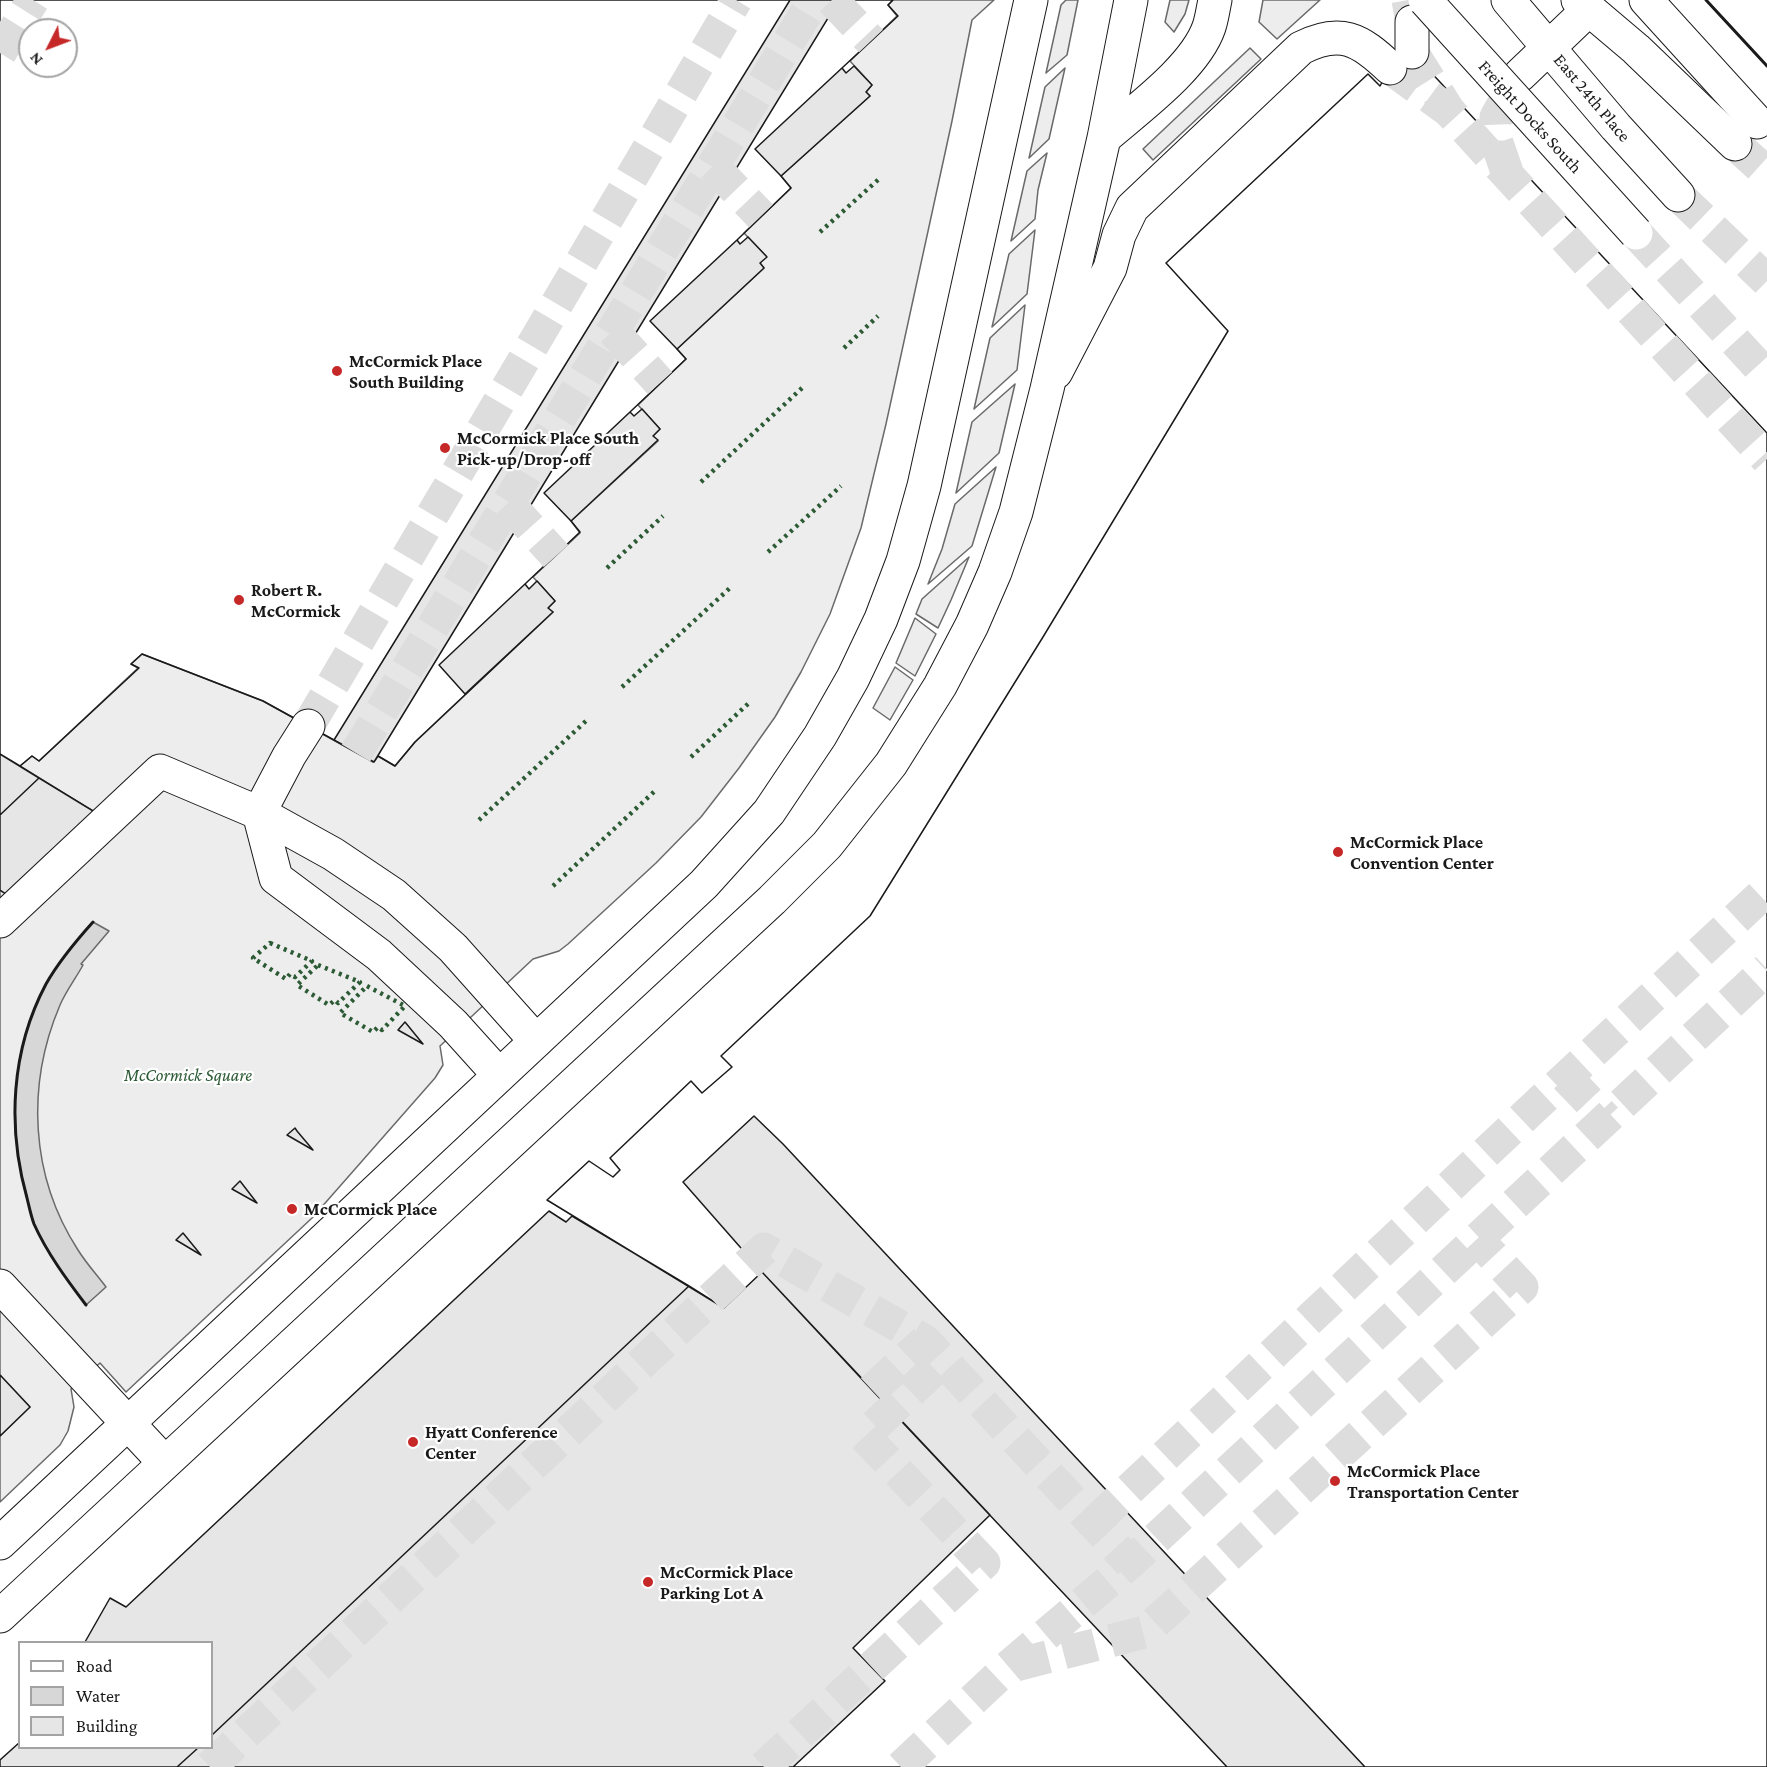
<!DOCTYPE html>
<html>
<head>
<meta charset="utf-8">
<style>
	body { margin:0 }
	#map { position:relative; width:1767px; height:1767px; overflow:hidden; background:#fff; font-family:"Crimson Pro",serif }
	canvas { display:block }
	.legend { position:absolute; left:18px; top:1641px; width:195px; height:108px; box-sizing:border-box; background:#fff; border:2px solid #a3a3a3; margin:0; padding:8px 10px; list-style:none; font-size:18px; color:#1a1a1a }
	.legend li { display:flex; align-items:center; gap:12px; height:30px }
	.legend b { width:30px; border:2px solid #a3a3a3 }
	.north { position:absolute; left:18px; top:18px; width:60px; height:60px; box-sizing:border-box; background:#fff; border:2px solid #a3a3a3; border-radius:50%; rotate:228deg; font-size:16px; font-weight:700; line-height:24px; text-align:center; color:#1a1a1a }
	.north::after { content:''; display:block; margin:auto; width:21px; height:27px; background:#c62828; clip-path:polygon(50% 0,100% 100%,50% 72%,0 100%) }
</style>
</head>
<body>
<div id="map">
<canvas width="1767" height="1767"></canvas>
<ul class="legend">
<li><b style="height:8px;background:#fff"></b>Road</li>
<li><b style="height:16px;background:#d7d7d7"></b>Water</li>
<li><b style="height:16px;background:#e6e6e6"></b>Building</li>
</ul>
<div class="north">N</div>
</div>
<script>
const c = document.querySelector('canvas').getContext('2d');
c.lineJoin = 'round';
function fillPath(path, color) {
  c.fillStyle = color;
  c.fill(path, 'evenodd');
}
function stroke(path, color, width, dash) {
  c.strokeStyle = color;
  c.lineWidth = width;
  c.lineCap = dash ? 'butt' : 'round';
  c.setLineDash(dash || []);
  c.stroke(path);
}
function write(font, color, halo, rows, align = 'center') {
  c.font = font + ' "Crimson Pro",serif';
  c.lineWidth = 4.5;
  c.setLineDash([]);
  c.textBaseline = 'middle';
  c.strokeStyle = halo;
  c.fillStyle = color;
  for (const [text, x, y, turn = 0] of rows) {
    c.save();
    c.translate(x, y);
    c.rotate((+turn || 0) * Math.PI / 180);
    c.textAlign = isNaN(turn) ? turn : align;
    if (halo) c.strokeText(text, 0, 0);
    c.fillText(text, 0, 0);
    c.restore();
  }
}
const built = new Path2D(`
	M 893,0 L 994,0 L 972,20 L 952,121 L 886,424 L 861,528 L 830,614 L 801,672 L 775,717 L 739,768 L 701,817 L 656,863 L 568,944 L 559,951 L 533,959 L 440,1046 L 443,1065 L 435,1078 L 312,1218 L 126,1392 L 100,1363 L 71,1389 L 74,1407 L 68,1431 L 60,1445 L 0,1502 L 0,1436 L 30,1407 L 0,1375 L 0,890 L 15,900 L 102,817 L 20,766 L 32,756 L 39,761 L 138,668 L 131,664 L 142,654 L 263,701 L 373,762 L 378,756 L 395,766 L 415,742 L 553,612 L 548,608 L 555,601 L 533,577 L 580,533 L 571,521 L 658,441 L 653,436 L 660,429 L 638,405 L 686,359 L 677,349 L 764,268 L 760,263 L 766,256 L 744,233 L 791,188 L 781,176 L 870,96 L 866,92 L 872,85 L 850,61 L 897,16 L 888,5 Z
	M 1066,0 L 1078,0 L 1067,55 L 1046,73 L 1061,5 Z
	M 1170,0 L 1189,0 L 1185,14 L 1174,32 L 1165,22 Z
	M 1263,0 L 1320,0 L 1277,39 L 1259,22 Z
	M 1250,48 L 1261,59 L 1153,160 L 1143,149 Z
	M 1065,68 L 1049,139 L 1029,158 L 1045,87 Z
	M 1047,153 L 1038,190 L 1035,219 L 1011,241 L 1027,171 Z
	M 1035,230 L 1027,294 L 992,327 L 1009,254 Z
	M 1025,305 L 1017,370 L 974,409 L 990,338 Z
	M 1015,384 L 999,453 L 956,493 L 972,422 Z
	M 996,467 L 972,546 L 928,584 L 942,549 L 955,504 Z
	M 969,557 L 951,600 L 938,628 L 916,614 L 922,599 Z
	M 915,618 L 936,634 L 915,676 L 896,663 Z
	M 895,667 L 913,680 L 890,720 L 873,708 Z`);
fillPath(built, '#ededed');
stroke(built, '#6a6a6a', 1.5);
const water = new Path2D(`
	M 93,922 L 109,931 L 81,964 L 83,965 C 76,978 66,991 60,1005 C 26,1085 30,1176 78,1250 C 86,1263 97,1275 106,1287 L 86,1305 C 67,1280 47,1253 34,1224 C 31,1216 29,1206 27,1198 C 7,1127 11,1050 46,984 C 59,961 75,942 93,922 Z`);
fillPath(water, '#d7d7d7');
stroke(water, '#6a6a6a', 1.5);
const building = new Path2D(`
	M 0,0 L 893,0 L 888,5 L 898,16 L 842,68 L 846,73 L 854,66 L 872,85 L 866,92 L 870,96 L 781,176 L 791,188 L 737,240 L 740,244 L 748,237 L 767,257 L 760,263 L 764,268 L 677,349 L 686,359 L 630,412 L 634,416 L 642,409 L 660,429 L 653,436 L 658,440 L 571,521 L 580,532 L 525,584 L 529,589 L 537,581 L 555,601 L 548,608 L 553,612 L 415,742 L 395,766 L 378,756 L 374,762 L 263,701 L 142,654 L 131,664 L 139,668 L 39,761 L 32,756 L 20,766 L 0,754 ZM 30,30 L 66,30 L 66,66 L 30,66 Z
	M 0,0 L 893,0 L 888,5 L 898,16 L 842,68 L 846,73 L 854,66 L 872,85 L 866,92 L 870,96 L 781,176 L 791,188 L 737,240 L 740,244 L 748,237 L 767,257 L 760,263 L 764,268 L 677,349 L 686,359 L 630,412 L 634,416 L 642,409 L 660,429 L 653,436 L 658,440 L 571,521 L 580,532 L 525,584 L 529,589 L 537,581 L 555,601 L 548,608 L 553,612 L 415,742 L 395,766 L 378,756 L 374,762 L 263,701 L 142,654 L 131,664 L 139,668 L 39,761 L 32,756 L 20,766 L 0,754 ZM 30,30 L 66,30 L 66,66 L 30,66 Z
	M 790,0 L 839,0 L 374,762 L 334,740 Z
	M 1412,52 L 1767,433 L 1767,1767 L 793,1767 L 885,1681 L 853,1648 L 990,1515 L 762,1272 L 724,1308 L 547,1200 L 589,1161 L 613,1177 L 620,1170 L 610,1158 L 691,1081 L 702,1093 L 732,1067 L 721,1056 L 870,916 L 1043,637 L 1228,331 L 1166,263 L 1368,74 L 1380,86 L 1390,68 Z
	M 1412,52 L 1767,433 L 1767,1767 L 793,1767 L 885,1681 L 853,1648 L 990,1515 L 762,1272 L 724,1308 L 547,1200 L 589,1161 L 613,1177 L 620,1170 L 610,1158 L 691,1081 L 702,1093 L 732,1067 L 721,1056 L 870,916 L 1043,637 L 1228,331 L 1166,263 L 1368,74 L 1380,86 L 1390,68 Z
	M 854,66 L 872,85 L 866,92 L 870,96 L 781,176 L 755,149 L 842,68 L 846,73 Z
	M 748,237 L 767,257 L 760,263 L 764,268 L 677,349 L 650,321 L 737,240 L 740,244 Z
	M 642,409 L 660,429 L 653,436 L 658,440 L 571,521 L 544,493 L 630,412 L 634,416 Z
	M 537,581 L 555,601 L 548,608 L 553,612 L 465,694 L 439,665 L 525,584 L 529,589 Z
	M 0,754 L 39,778 L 0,815 Z
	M 39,778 L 103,817 L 15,900 L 0,890 L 0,815 Z
	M 405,1022 L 423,1044 L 398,1030 Z
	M 754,1116 L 783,1144 L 1365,1767 L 1227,1767 L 872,1390 L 762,1272 L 683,1182 Z
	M 295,1128 L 297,1131 L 313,1150 L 287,1135 Z
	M 240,1181 L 257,1203 L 232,1189 Z
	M 549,1211 L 566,1222 L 572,1216 L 689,1286 L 212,1735 L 212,1642 L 85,1642 L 110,1598 L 126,1607 Z
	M 183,1233 L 201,1255 L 176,1240 Z
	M 762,1272 L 990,1515 L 853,1648 L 885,1681 L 793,1767 L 177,1767 L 198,1748 L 212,1748 L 212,1735 L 689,1286 L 724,1308 Z
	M 0,1375 L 30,1407 L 0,1436 Z
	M 20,1742 L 20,1748 L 198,1748 L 177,1767 L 0,1767 L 0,1760 Z`);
fillPath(building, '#e6e6e6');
stroke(building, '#1a1a1a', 1.5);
stroke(new Path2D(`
	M 832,0 L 871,41
	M 0,53 L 33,0
	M 1390,68 L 1449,111 L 1767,459
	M 713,166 L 761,216
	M 1507,172 L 1497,143 L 1496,117 L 1520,75
	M 1678,195 L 1767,281
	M 1636,233 L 1767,376
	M 613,331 L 660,383
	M 508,503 L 556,556
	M 308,726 L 736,0
	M 356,753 L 814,0
	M 1566,1077 L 1606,1119
	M 872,1390 L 925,1341
	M 1094,1523 L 1528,1113 L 1767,890
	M 1016,1665 L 1145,1632 L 1522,1287 L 1477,1239
	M 210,1767 L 764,1249 L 925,1341 L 1130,1563
	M 764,1767 L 984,1563 L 864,1436 L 943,1361
	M 901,1767 L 1008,1667 L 1130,1563 L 1767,969`), '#ddd', 33, [33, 16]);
stroke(new Path2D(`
	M 1408,0 L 1412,22
	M 1412,52 L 1449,111
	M 1735,144 L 1767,173`), '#ddd', 33, [33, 16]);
const minor = new Path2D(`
	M 1508,0 L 1616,127 L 1678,195
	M 1646,0 L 1757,122
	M 1520,75 L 1589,9
	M 1056,372 L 1110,268 L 1119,235 L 1132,208 L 1301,48 C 1340,28 1360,39 1390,68
	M 308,726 L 289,756 L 259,813 L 276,878 L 379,955 L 453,1024 L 499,1075
	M 0,921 L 160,771 L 259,813 L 333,854 L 394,895 L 453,948 L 536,1041
	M 0,1286 L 164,1462`);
const major = new Path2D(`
	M 1104,138 C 1136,110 1195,68 1209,27 C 1212,18 1213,9 1215,0
	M 0,1543 L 704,884 L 769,812 L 820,736 L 853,678 L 881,619 L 903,561 L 924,486 L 1031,0
	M 0,1616 L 772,900 L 827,845 L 891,764 L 940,686 L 972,625 L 995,572 L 1016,512 L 1047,389 L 1104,138 L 1131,0`);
const highway = new Path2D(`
	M 1578,0 L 1636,49 L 1735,144
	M 1412,52 L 1412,22`);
stroke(minor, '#1a1a1a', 35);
stroke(major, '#1a1a1a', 35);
stroke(highway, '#1a1a1a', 35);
stroke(minor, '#fff', 33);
stroke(major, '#fff', 33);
stroke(highway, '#fff', 33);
const minorBridge = new Path2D(`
	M 1425,0 L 1636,233`);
stroke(minorBridge, '#1a1a1a', 35, []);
stroke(minorBridge, '#fff', 33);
stroke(new Path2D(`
	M 820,232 L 879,179
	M 844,348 L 878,316
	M 701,482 L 802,388
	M 768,552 L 841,486
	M 607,568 L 663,516
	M 622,687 L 730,588
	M 691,757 L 751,701
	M 479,820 L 586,721
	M 553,886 L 657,789
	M 270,943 L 312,961 L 295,977 L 290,974 L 286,979 L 253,958 Z
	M 318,965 L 360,982 L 338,1003 L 335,1000 L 329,1005 L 297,985 Z
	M 367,986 L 405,1006 L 382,1030 L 378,1027 L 373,1032 L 340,1013 Z`), '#2b5a34', 4.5, [3, 4.5]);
stroke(new Path2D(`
	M 1706,0 L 1767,66
	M 86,1305 C 67,1280 47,1253 34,1224 C 31,1216 29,1206 27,1198 C 7,1127 11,1050 46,984 C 59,961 75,942 93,922`), '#1a1a1a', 3);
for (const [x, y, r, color] of [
	[337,371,6,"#c62828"],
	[445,448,6,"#c62828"],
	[239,600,6,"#c62828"],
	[1338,852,6,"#c62828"],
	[292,1209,6,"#c62828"],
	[413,1442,6,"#c62828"],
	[1335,1481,6,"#c62828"],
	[648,1582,6,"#c62828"]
]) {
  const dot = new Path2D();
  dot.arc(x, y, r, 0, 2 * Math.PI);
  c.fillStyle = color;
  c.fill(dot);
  stroke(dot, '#fff', 2);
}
write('18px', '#1a1a1a', '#fff', [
	["East 24th Place",1592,98,50],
	["Freight Docks South",1530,117,48]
]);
write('bold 18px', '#1a1a1a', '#fff', [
	["McCormick Place",349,361],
	["South Building",349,382],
	["McCormick Place South",457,438],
	["Pick-up/Drop-off",457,459],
	["Robert R.",251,590],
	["McCormick",251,611],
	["McCormick Place",1350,842],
	["Convention Center",1350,863],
	["McCormick Place",304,1209],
	["Hyatt Conference",425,1432],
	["Center",425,1453],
	["McCormick Place",1347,1471],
	["Transportation Center",1347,1492],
	["McCormick Place",660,1572],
	["Parking Lot A",660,1593]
], 'left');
write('italic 18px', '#2b5a34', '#fff', [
	["McCormick Square",188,1075]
]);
</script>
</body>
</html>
